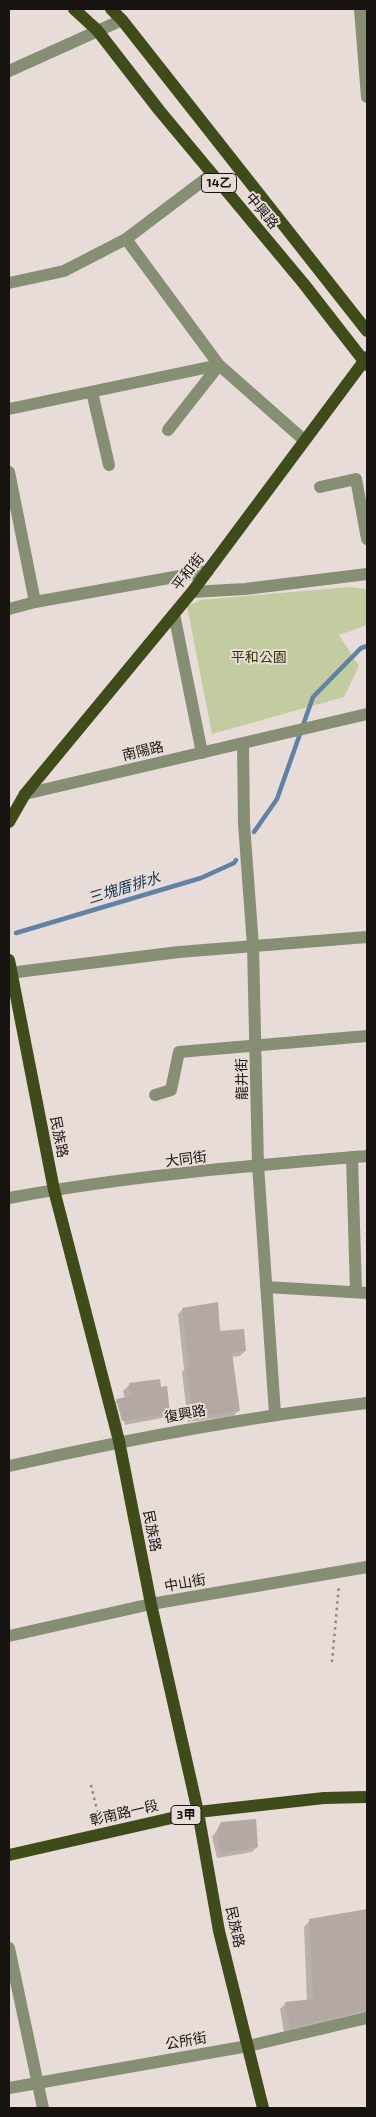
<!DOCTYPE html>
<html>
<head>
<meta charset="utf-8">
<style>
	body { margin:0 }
	#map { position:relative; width:376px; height:2117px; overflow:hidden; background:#e8dcd8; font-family:"Exo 2",sans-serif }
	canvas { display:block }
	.frame { position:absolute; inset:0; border:10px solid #171311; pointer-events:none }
</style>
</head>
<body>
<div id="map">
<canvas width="376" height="2117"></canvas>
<div class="frame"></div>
</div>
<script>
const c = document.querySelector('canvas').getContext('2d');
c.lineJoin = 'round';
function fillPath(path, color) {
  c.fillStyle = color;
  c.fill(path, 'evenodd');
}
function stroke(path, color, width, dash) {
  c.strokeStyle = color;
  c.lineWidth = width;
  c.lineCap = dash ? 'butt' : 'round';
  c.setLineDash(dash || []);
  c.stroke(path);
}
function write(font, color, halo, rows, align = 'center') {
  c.font = font + ' "Exo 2","Noto Sans TC",sans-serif';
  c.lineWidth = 4;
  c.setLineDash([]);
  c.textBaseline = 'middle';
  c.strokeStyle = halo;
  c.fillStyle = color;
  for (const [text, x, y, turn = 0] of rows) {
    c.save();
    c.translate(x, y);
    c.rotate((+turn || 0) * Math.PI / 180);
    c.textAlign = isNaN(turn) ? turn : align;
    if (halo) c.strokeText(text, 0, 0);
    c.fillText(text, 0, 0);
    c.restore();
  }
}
fillPath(new Path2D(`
	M 349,587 L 367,589 L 367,625 L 339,635 L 359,666 L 344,697 L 212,734 L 187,606 L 201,600 Z`), '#c3cba1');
fillPath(new Path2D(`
	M 183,1309 L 245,1351 L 240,1356 L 232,1357 L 238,1411 L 234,1416 L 188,1422 L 182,1372 L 184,1370 L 178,1314 Z
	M 129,1385 L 160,1388 L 169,1412 L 162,1418 L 125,1425 L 119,1403 L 116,1403 L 122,1426 L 116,1427 L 111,1406 L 117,1400 L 125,1399 L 123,1391 Z
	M 222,1824 L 257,1847 L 252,1852 L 217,1858 L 212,1837 Z
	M 367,1910 L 367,2013 L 284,2033 L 280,2009 L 286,2003 L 307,2001 L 304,1927 L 310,1920 Z`), '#0003');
stroke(new Path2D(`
	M 254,832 L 277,799 L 313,697 L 361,648 L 367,646
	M 16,933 L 201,878 L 234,863 L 236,860`), '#6082a4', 4.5);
fillPath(new Path2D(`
	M 218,1302 L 220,1331 L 244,1329 L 246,1351 L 232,1353 L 240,1411 L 193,1418 L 186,1366 L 189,1366 L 182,1308 Z
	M 160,1379 L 161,1387 L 167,1386 L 170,1413 L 122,1421 L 116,1399 L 131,1396 L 129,1383 Z
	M 256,1819 L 258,1847 L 221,1853 L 216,1832 L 221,1822 Z
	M 367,1909 L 367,2010 L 290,2028 L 285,2002 L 313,1999 L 309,1919 Z`), '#b3a8a3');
stroke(new Path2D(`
	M 332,1662 L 339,1585
	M 91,1785 L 100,1822`), '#8f8784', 2.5, [2.5, 4]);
stroke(new Path2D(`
	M 360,9 L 367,97
	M 9,71 L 122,20
	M 126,239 L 219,365 L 304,440
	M 9,283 L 64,271 L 126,239 L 212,174
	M 92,392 L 109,465
	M 9,409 L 219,365 L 168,430
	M 9,472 L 35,602
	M 320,487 L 356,479 L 367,539
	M 192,592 L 245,589 L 367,574
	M 9,609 L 35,602 L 208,571
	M 174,614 L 202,753
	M 243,743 L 244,824 L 253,946 L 258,1165 L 275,1414
	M 25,794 L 367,714
	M 9,973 L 179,952 L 367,937
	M 155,1095 L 171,1090 L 179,1052 L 367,1036
	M 352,1157 L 356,1292
	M 9,1198 C 126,1176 248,1166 367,1156
	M 266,1287 L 367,1293
	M 9,1466 C 129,1439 245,1417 367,1403
	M 9,1636 L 151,1604 L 367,1567
	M 9,1948 L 43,2108
	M 9,2088 L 248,2046 L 367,2018`), '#868f74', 12);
stroke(new Path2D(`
	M 74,9 L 97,30 L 159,110 L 304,284 L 367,365
	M 111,9 L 122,20 L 367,331
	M 9,822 L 25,794 L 192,592 L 367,357
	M 9,960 L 54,1190 L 119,1441 L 151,1604 L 198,1812 L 219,1931 L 263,2108
	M 9,1855 L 198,1812 L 324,1798 L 367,1797`), '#3f4c19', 12);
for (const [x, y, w] of [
	[219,183,35],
	[186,1815,30]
]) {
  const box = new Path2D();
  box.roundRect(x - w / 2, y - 9.5, w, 19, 4);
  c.fillStyle = '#e8dcd8';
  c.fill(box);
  stroke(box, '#171311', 1);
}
write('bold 12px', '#171311', null, [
	["14乙",219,183],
	["3甲",186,1815]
]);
write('14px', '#171311', '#e8dcd8', [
	["中興路",262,211,50],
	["平和街",188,572,-52],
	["南陽路",143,751,-13],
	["龍井街",242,1079,-91],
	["民族路",59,1137,79],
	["大同街",186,1159,-7],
	["復興路",185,1414,-10],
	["民族路",152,1531,79],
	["中山街",185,1583,-10],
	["彰南路一段",124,1813,-13],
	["民族路",235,1927,78],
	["公所街",186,2041,-10]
]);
write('14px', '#343904', '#e8dcd8', [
	["平和公園",259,657]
]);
write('italic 15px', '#103555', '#e8dcd8', [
	["三塊厝排水",124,888,-17]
]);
</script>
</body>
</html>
